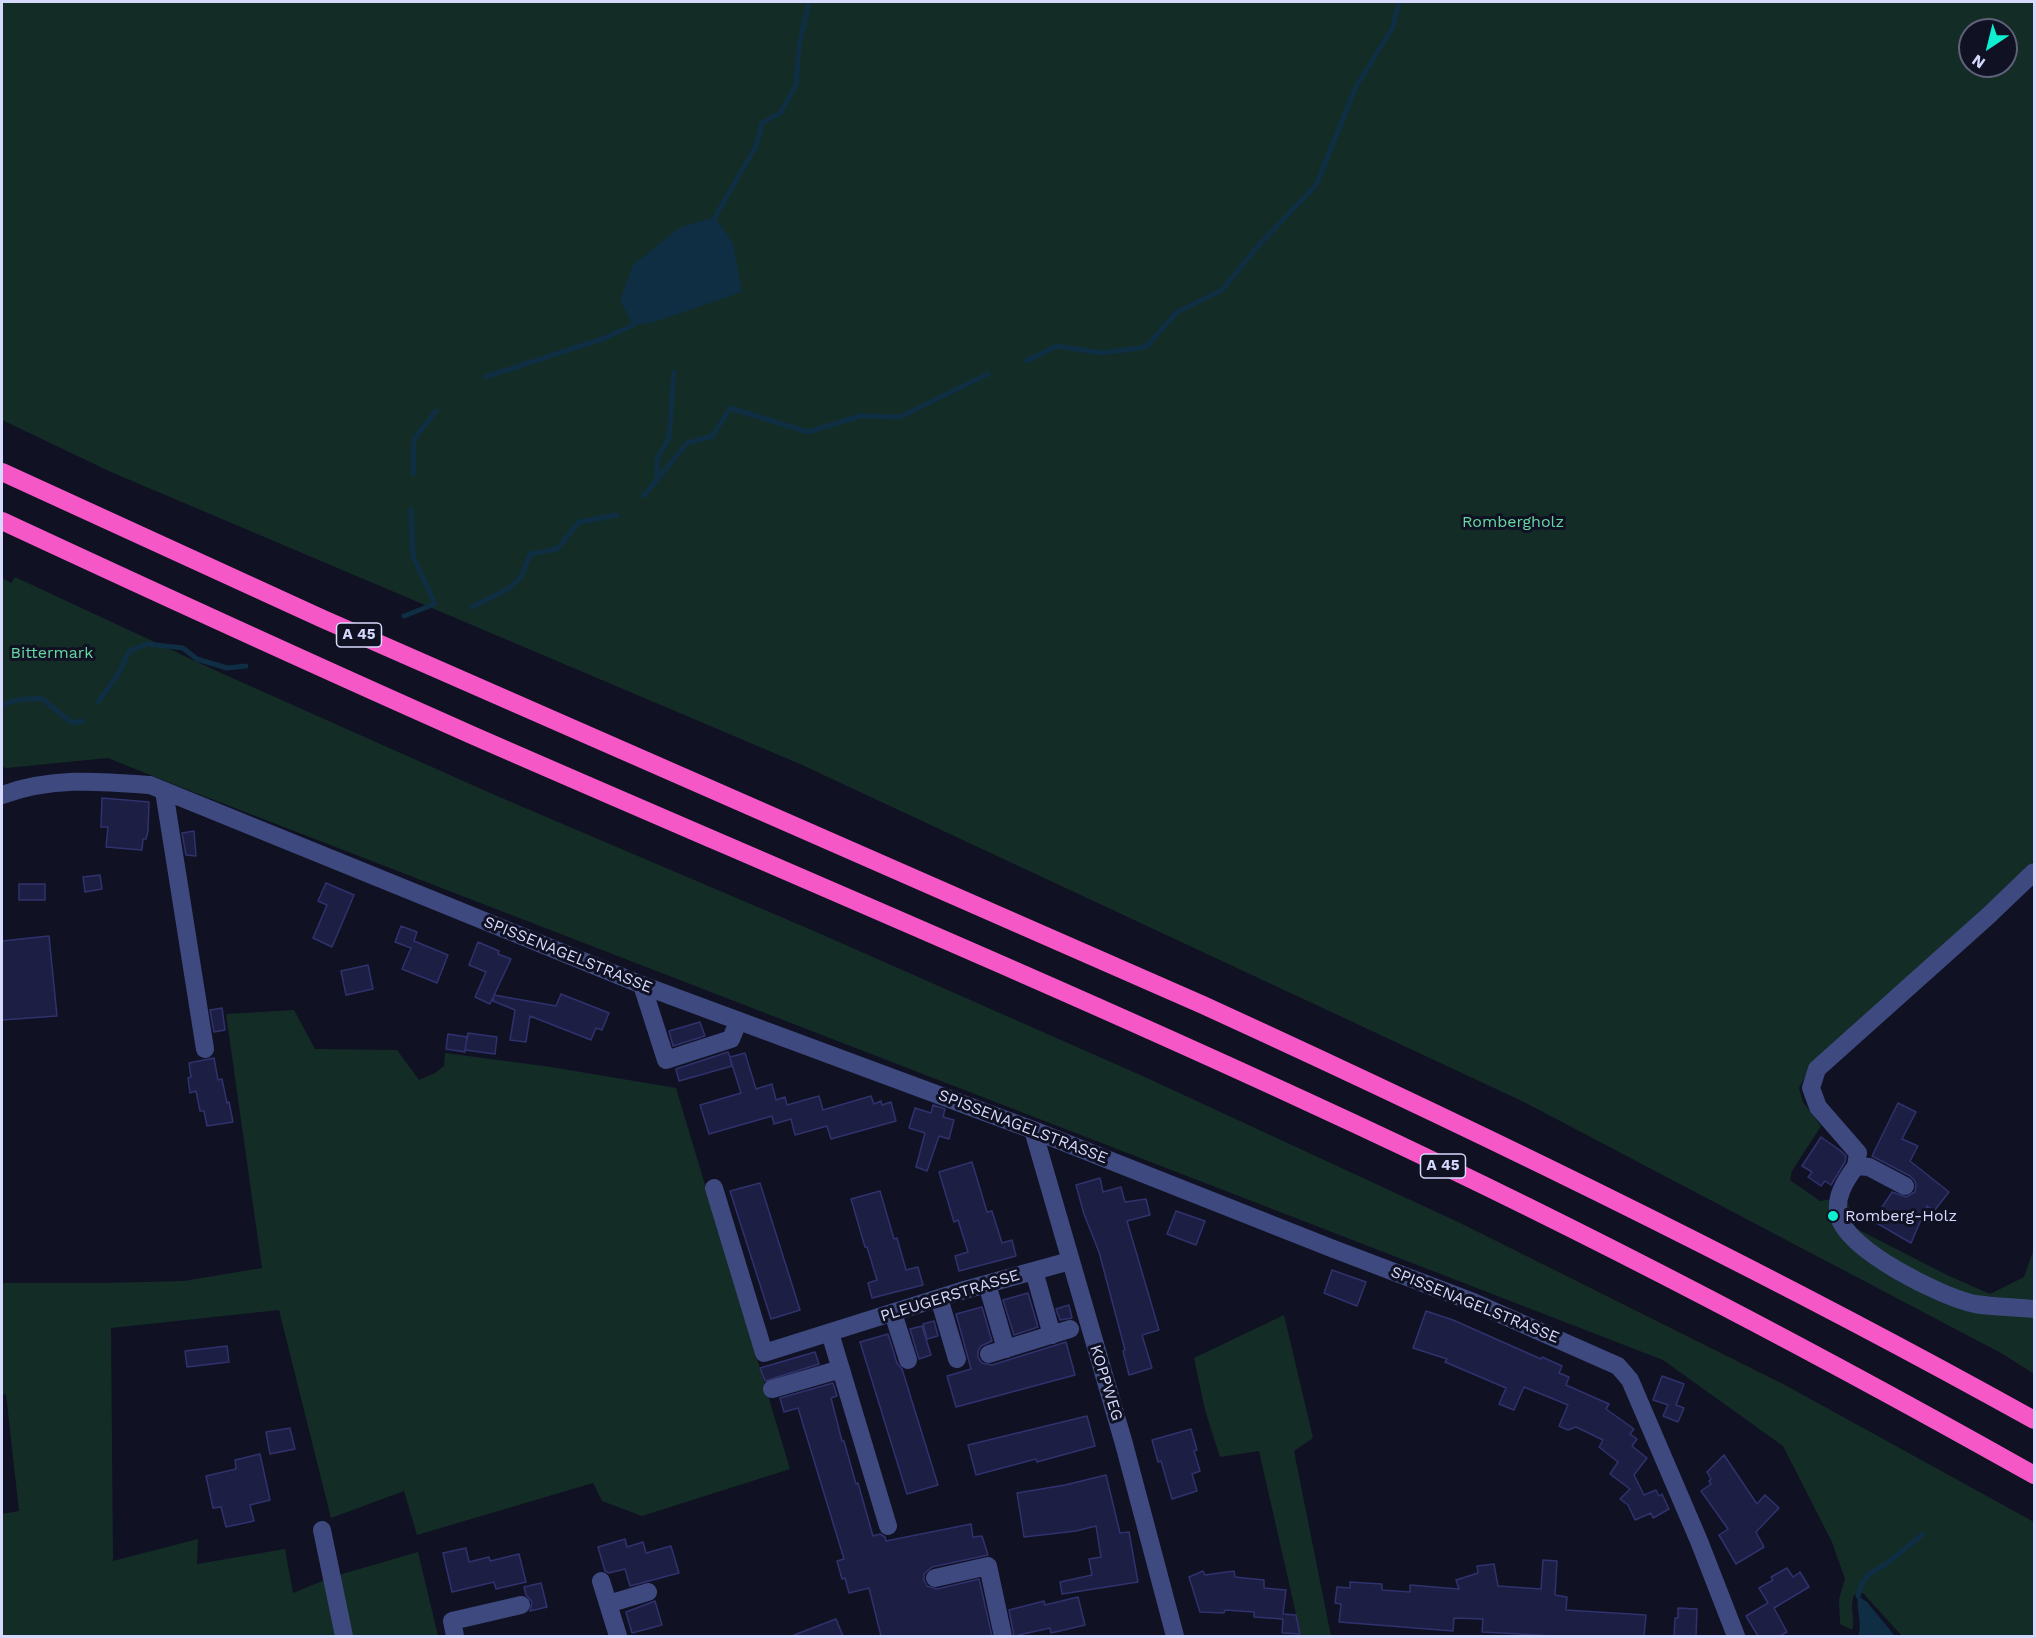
<!DOCTYPE html>
<html>
<head>
<meta charset="utf-8">
<style>
	body { margin:0 }
	#map { position:relative; width:2036px; height:1638px; overflow:hidden; background:#101123; font-family:"Work Sans",sans-serif }
	canvas { display:block }
	.frame { position:absolute; inset:0; border:3px solid #d5d9fc; pointer-events:none }
	.north { position:absolute; left:1958px; top:18px; width:60px; height:60px; box-sizing:border-box; background:#101123; border:2px solid #5f617a; border-radius:50%; rotate:215deg; font-size:16px; font-weight:700; line-height:24px; text-align:center; color:#d5d9fc }
	.north::after { content:''; display:block; margin:auto; width:21px; height:27px; background:#0eefd2; clip-path:polygon(50% 0,100% 100%,50% 72%,0 100%) }
</style>
</head>
<body>
<div id="map">
<canvas width="2036" height="1638"></canvas>
<div class="frame"></div>
<div class="north">N</div>
</div>
<script>
const c = document.querySelector('canvas').getContext('2d');
c.lineJoin = 'round';
function fillPath(path, color) {
  c.fillStyle = color;
  c.fill(path, 'evenodd');
}
function stroke(path, color, width, dash) {
  c.strokeStyle = color;
  c.lineWidth = width;
  c.lineCap = dash ? 'butt' : 'round';
  c.setLineDash(dash || []);
  c.stroke(path);
}
function write(font, color, halo, rows, align = 'center') {
  c.font = font + ' "Work Sans",sans-serif';
  c.lineWidth = 6;
  c.setLineDash([]);
  c.textBaseline = 'middle';
  c.strokeStyle = halo;
  c.fillStyle = color;
  for (const [text, x, y, turn = 0] of rows) {
    c.save();
    c.translate(x, y);
    c.rotate((+turn || 0) * Math.PI / 180);
    c.textAlign = isNaN(turn) ? turn : align;
    if (halo) c.strokeText(text, 0, 0);
    c.fillText(text, 0, 0);
    c.restore();
  }
}
fillPath(new Path2D(`
	M 2,2 L 2034,2 L 2034,861 L 1809,1069 L 1799,1088 L 1803,1102 L 1821,1126 L 1792,1171 L 1790,1180 L 1820,1201 L 1846,1197 L 1855,1228 L 1947,1275 L 1990,1294 L 2024,1277 L 2034,1249 L 2034,1374 L 2001,1353 L 1524,1102 L 800,764 L 111,472 L 2,420 ZM 1970,30 L 2006,30 L 2006,66 L 1970,66 Z
	M 15,577 L 221,673 L 497,796 L 814,931 L 1147,1078 L 1458,1222 L 1785,1385 L 2034,1522 L 2034,1636 L 1902,1636 L 1863,1593 L 1854,1595 C 1849,1610 1856,1619 1852,1630 L 1840,1624 L 1839,1599 L 1845,1579 L 1832,1542 L 1783,1446 L 1663,1360 L 170,783 L 108,758 L 7,768 L 2,767 L 2,578 L 11,583 Z
	M 294,1010 L 315,1049 L 397,1050 L 419,1080 L 435,1073 L 444,1066 L 445,1053 L 551,1067 L 676,1088 L 790,1469 L 642,1516 L 602,1501 L 593,1483 L 417,1535 L 404,1491 L 331,1518 L 279,1310 L 111,1328 L 113,1561 L 198,1539 L 197,1564 L 285,1549 L 293,1593 L 332,1577 L 418,1552 L 438,1636 L 2,1636 L 2,1514 L 19,1511 L 6,1394 L 2,1395 L 2,1283 L 103,1283 L 184,1281 L 262,1268 L 226,1014 Z
	M 1284,1315 L 1313,1438 L 1294,1451 L 1331,1636 L 1301,1636 L 1259,1451 L 1220,1457 L 1205,1410 L 1194,1358 Z`), '#132d26');
fillPath(new Path2D(`
	M 715,217 L 733,243 L 742,292 L 651,323 L 633,325 L 620,300 L 633,265 L 679,228 Z
	M 1858,1596 L 1867,1602 L 1895,1636 L 1858,1636 C 1863,1627 1856,1609 1858,1596 Z`), '#0f2e43');
stroke(new Path2D(`
	M 715,217 L 756,146 L 762,123 L 780,113 L 796,85 L 799,46 L 809,2
	M 1026,361 L 1057,346 L 1102,353 L 1146,347 L 1177,312 L 1222,290 L 1258,246 L 1316,185 L 1356,87 L 1393,27 L 1399,2
	M 485,377 L 605,338 L 633,325
	M 413,474 L 414,439 L 436,411
	M 657,480 L 687,443 L 713,436 L 730,408 L 808,432 L 860,416 L 900,417 L 988,374
	M 643,496 L 657,480 L 657,459 L 669,438 L 674,372
	M 472,607 L 508,589 L 521,577 L 530,554 L 557,549 L 579,522 L 617,515
	M 404,616 L 435,604 L 413,556 L 411,510
	M 98,702 L 119,673 L 129,651 L 147,644 L 183,648 L 197,659 L 227,668 L 246,666
	M 2,705 L 17,700 L 41,698 L 72,723 L 82,721
	M 1858,1596 L 1862,1583 L 1869,1574 L 1886,1564 L 1922,1535`), '#0f2e43', 5);
const building = new Path2D(`
	M 102,798 L 149,802 L 148,831 L 146,839 L 143,839 L 142,850 L 106,847 L 108,827 L 101,827 Z
	M 194,831 L 196,856 L 186,855 L 182,833 Z
	M 100,875 L 102,889 L 85,892 L 83,877 Z
	M 326,883 L 354,895 L 332,947 L 313,938 L 327,905 L 318,901 Z
	M 19,884 L 45,884 L 45,900 L 19,900 Z
	M 401,926 L 417,932 L 414,941 L 448,955 L 437,983 L 402,969 L 411,948 L 395,942 Z
	M 49,936 L 57,1016 L 2,1020 L 2,941 Z
	M 478,942 L 499,951 L 498,954 L 511,959 L 490,1004 L 475,997 L 486,972 L 469,965 Z
	M 368,965 L 373,989 L 346,995 L 341,971 Z
	M 561,994 L 609,1013 L 602,1030 L 596,1028 L 591,1040 L 530,1016 L 526,1042 L 510,1040 L 515,1010 L 493,1001 L 494,995 L 556,1006 Z
	M 222,1008 L 225,1030 L 214,1032 L 210,1010 Z
	M 700,1022 L 705,1036 L 673,1046 L 669,1031 Z
	M 468,1033 L 497,1037 L 495,1054 L 465,1050 Z
	M 448,1034 L 467,1037 L 465,1052 L 446,1049 Z
	M 728,1052 L 730,1057 L 745,1053 L 756,1089 L 772,1084 L 776,1100 L 785,1097 L 787,1105 L 819,1096 L 823,1110 L 871,1096 L 874,1104 L 881,1101 L 882,1105 L 891,1102 L 896,1121 L 831,1139 L 827,1126 L 795,1135 L 791,1119 L 774,1124 L 772,1116 L 709,1134 L 700,1105 L 741,1093 L 730,1058 L 732,1066 L 679,1081 L 676,1069 Z
	M 214,1058 L 218,1080 L 222,1079 L 227,1103 L 229,1102 L 233,1122 L 207,1126 L 204,1111 L 200,1111 L 196,1091 L 190,1093 L 188,1078 L 191,1077 L 189,1063 Z
	M 1898,1103 L 1916,1112 L 1902,1139 L 1918,1146 L 1910,1161 L 1949,1192 L 1934,1211 L 1927,1206 L 1911,1243 L 1873,1221 L 1892,1192 L 1906,1197 L 1915,1192 L 1916,1186 L 1915,1181 L 1910,1176 L 1872,1156 Z
	M 933,1105 L 945,1109 L 943,1117 L 954,1120 L 949,1139 L 939,1136 L 927,1171 L 916,1167 L 925,1133 L 909,1128 L 915,1108 L 931,1113 Z
	M 1821,1137 L 1841,1151 L 1846,1156 L 1845,1162 L 1831,1185 L 1825,1181 L 1821,1186 L 1808,1177 L 1812,1172 L 1802,1166 Z
	M 972,1162 L 987,1212 L 992,1211 L 1002,1243 L 1012,1240 L 1016,1256 L 959,1271 L 955,1256 L 968,1252 L 958,1220 L 954,1222 L 939,1172 Z
	M 1100,1178 L 1103,1192 L 1121,1187 L 1125,1202 L 1146,1199 L 1150,1215 L 1127,1221 L 1159,1330 L 1142,1335 L 1152,1368 L 1129,1375 L 1123,1351 L 1125,1350 L 1099,1252 L 1084,1214 L 1076,1185 Z
	M 760,1183 L 800,1310 L 771,1319 L 730,1191 Z
	M 880,1191 L 894,1239 L 897,1238 L 906,1270 L 918,1267 L 923,1285 L 872,1298 L 868,1283 L 877,1280 L 867,1247 L 865,1247 L 851,1199 Z
	M 1176,1211 L 1205,1221 L 1196,1245 L 1167,1234 Z
	M 1332,1270 L 1366,1282 L 1357,1306 L 1324,1293 Z
	M 1028,1293 L 1038,1327 L 1014,1335 L 1003,1300 Z
	M 1069,1305 L 1072,1318 L 1060,1320 L 1056,1309 Z
	M 982,1307 L 992,1341 L 981,1346 L 978,1351 L 978,1357 L 982,1363 L 992,1365 L 1066,1342 L 1075,1375 L 956,1407 L 947,1376 L 971,1369 L 956,1314 Z
	M 1426,1311 L 1453,1320 L 1541,1359 L 1542,1357 L 1562,1366 L 1559,1373 L 1569,1377 L 1566,1385 L 1609,1404 L 1606,1409 L 1634,1429 L 1630,1434 L 1637,1439 L 1632,1446 L 1647,1458 L 1634,1475 L 1644,1495 L 1656,1490 L 1659,1496 L 1662,1494 L 1669,1509 L 1653,1518 L 1651,1513 L 1635,1520 L 1628,1505 L 1620,1499 L 1630,1489 L 1610,1474 L 1618,1462 L 1599,1447 L 1603,1440 L 1576,1427 L 1568,1430 L 1559,1426 L 1568,1405 L 1524,1387 L 1514,1410 L 1499,1404 L 1506,1388 L 1445,1362 L 1447,1359 L 1413,1348 Z
	M 934,1321 L 938,1336 L 927,1339 L 923,1324 Z
	M 922,1326 L 931,1355 L 919,1359 L 910,1329 Z
	M 888,1334 L 897,1363 L 902,1369 L 938,1485 L 907,1494 L 860,1342 Z
	M 227,1346 L 229,1362 L 187,1367 L 185,1351 Z
	M 815,1352 L 819,1364 L 765,1381 L 760,1368 Z
	M 1662,1376 L 1684,1384 L 1676,1405 L 1684,1408 L 1678,1422 L 1663,1416 L 1668,1405 L 1653,1400 Z
	M 833,1383 L 837,1396 L 831,1398 L 842,1441 L 844,1441 L 856,1484 L 858,1483 L 873,1536 L 880,1534 L 885,1537 L 886,1541 L 971,1524 L 973,1537 L 982,1536 L 988,1555 L 932,1567 L 924,1574 L 924,1580 L 927,1586 L 937,1589 L 979,1579 L 992,1636 L 881,1636 L 869,1588 L 849,1593 L 845,1578 L 842,1579 L 837,1561 L 844,1559 L 798,1408 L 784,1412 L 780,1398 Z
	M 1087,1416 L 1095,1446 L 1037,1462 L 1036,1459 L 976,1475 L 968,1445 Z
	M 290,1428 L 295,1449 L 270,1454 L 266,1432 Z
	M 1191,1429 L 1197,1450 L 1194,1451 L 1200,1471 L 1192,1474 L 1197,1491 L 1172,1499 L 1161,1461 L 1158,1462 L 1152,1440 Z
	M 260,1454 L 270,1500 L 250,1505 L 254,1521 L 226,1527 L 221,1507 L 213,1508 L 206,1476 L 236,1469 L 235,1460 Z
	M 1724,1455 L 1757,1504 L 1765,1495 L 1779,1508 L 1756,1532 L 1764,1547 L 1736,1564 L 1719,1535 L 1728,1529 L 1701,1491 L 1711,1484 L 1709,1481 L 1711,1479 L 1707,1472 Z
	M 1106,1475 L 1120,1533 L 1129,1532 L 1138,1582 L 1062,1594 L 1060,1582 L 1092,1575 L 1089,1559 L 1101,1557 L 1096,1526 L 1076,1531 L 1024,1537 L 1017,1493 L 1065,1485 Z
	M 625,1539 L 627,1547 L 643,1542 L 646,1553 L 671,1546 L 679,1573 L 630,1586 L 625,1569 L 609,1573 L 605,1571 L 598,1547 Z
	M 466,1548 L 469,1562 L 489,1557 L 490,1561 L 519,1554 L 526,1582 L 496,1589 L 494,1582 L 452,1592 L 443,1553 Z
	M 1543,1560 L 1557,1561 L 1555,1595 L 1567,1597 L 1566,1610 L 1646,1615 L 1644,1636 L 1554,1636 L 1482,1632 L 1483,1619 L 1454,1618 L 1453,1631 L 1339,1622 L 1341,1604 L 1335,1603 L 1337,1587 L 1350,1588 L 1350,1582 L 1382,1584 L 1382,1590 L 1410,1592 L 1410,1585 L 1459,1589 L 1456,1580 L 1478,1573 L 1477,1566 L 1494,1564 L 1498,1586 L 1541,1589 Z
	M 1787,1568 L 1793,1577 L 1800,1572 L 1809,1587 L 1774,1608 L 1787,1632 L 1779,1636 L 1758,1636 L 1746,1616 L 1768,1603 L 1759,1588 L 1773,1580 L 1771,1577 Z
	M 1203,1571 L 1205,1575 L 1234,1571 L 1235,1577 L 1264,1580 L 1264,1588 L 1286,1590 L 1283,1614 L 1296,1615 L 1300,1634 L 1282,1633 L 1283,1619 L 1254,1617 L 1254,1612 L 1225,1610 L 1224,1613 L 1200,1612 L 1189,1577 Z
	M 541,1583 L 547,1607 L 530,1611 L 532,1602 L 526,1595 L 524,1587 Z
	M 1078,1597 L 1085,1625 L 1051,1633 L 1050,1628 L 1014,1636 L 1009,1610 L 1044,1601 L 1045,1605 Z
	M 655,1601 L 662,1625 L 632,1633 L 626,1612 Z
	M 1678,1608 L 1697,1609 L 1696,1636 L 1674,1636 L 1675,1618 L 1678,1618 Z
	M 836,1619 L 843,1636 L 794,1636 L 794,1635 Z`);
fillPath(building, '#1d1e43');
stroke(building, '#30326e', 1.5);
stroke(new Path2D(`
	M 164,791 L 205,1049
	M 2,795 C 52,777 97,781 150,785 L 642,985 L 1033,1130 L 1331,1248 L 1473,1302 L 1618,1366 L 1630,1380 L 1699,1541 L 1736,1636
	M 642,985 L 666,1060 L 731,1039 L 738,1022
	M 1033,1130 L 1124,1444 L 1175,1636
	M 1856,1166 L 1858,1153 L 1818,1107 L 1811,1088 L 1817,1069 L 1988,916 L 2034,872
	M 1905,1186 L 1869,1167 L 1856,1166 C 1845,1181 1834,1198 1839,1217 C 1849,1251 1941,1297 1975,1304 C 1994,1307 2015,1307 2034,1309
	M 714,1188 L 764,1353 L 961,1291 L 1070,1261
	M 1034,1271 L 1052,1335
	M 987,1284 L 1006,1349
	M 939,1298 L 957,1359
	M 893,1313 L 908,1360
	M 830,1333 L 888,1526
	M 989,1354 L 1070,1329
	M 772,1389 L 841,1369
	M 322,1530 L 344,1636
	M 935,1578 L 988,1566 L 1003,1636
	M 601,1581 L 618,1636
	M 608,1604 L 648,1592
	M 455,1636 L 452,1621 L 521,1605`), '#3e4a7f', 18);
stroke(new Path2D(`
	M 2,472 L 323,619 L 1203,1005 C 1485,1134 1763,1269 2034,1420
	M 2,521 C 159,594 316,666 474,736 C 753,858 1035,976 1312,1104 C 1558,1217 1798,1342 2034,1475`), '#f557c7', 18);
for (const [x, y, r, color] of [
	[1833,1216,6,"#0eefd2"]
]) {
  const dot = new Path2D();
  dot.arc(x, y, r, 0, 2 * Math.PI);
  c.fillStyle = color;
  c.fill(dot);
  stroke(dot, '#101123', 2);
}
for (const [x, y, w] of [
	[359,635,45],
	[1443,1166,45]
]) {
  const box = new Path2D();
  box.roundRect(x - w / 2, y - 12, w, 24, 4.5);
  c.fillStyle = '#101123';
  c.fill(box);
  stroke(box, '#d5d9fc', 1.5);
}
write('bold 15px', '#d5d9fc', null, [
	["A 45",359,635],
	["A 45",1443,1166]
]);
write('16px', '#65d8a1', '#101123', [
	["Rombergholz",1513,522],
	["Bittermark",52,653]
]);
write('16px', '#d5d9fc', '#101123', [
	["SPISSENAGELSTRASSE",568,955,22],
	["SPISSENAGELSTRASSE",1023,1127,21],
	["PLEUGERSTRASSE",950,1296,-17],
	["SPISSENAGELSTRASSE",1475,1305,22],
	["KOPPWEG",1106,1383,73]
]);
write('16px', '#d5d9fc', '#101123', [
	["Romberg-Holz",1845,1216]
], 'left');
</script>
</body>
</html>
